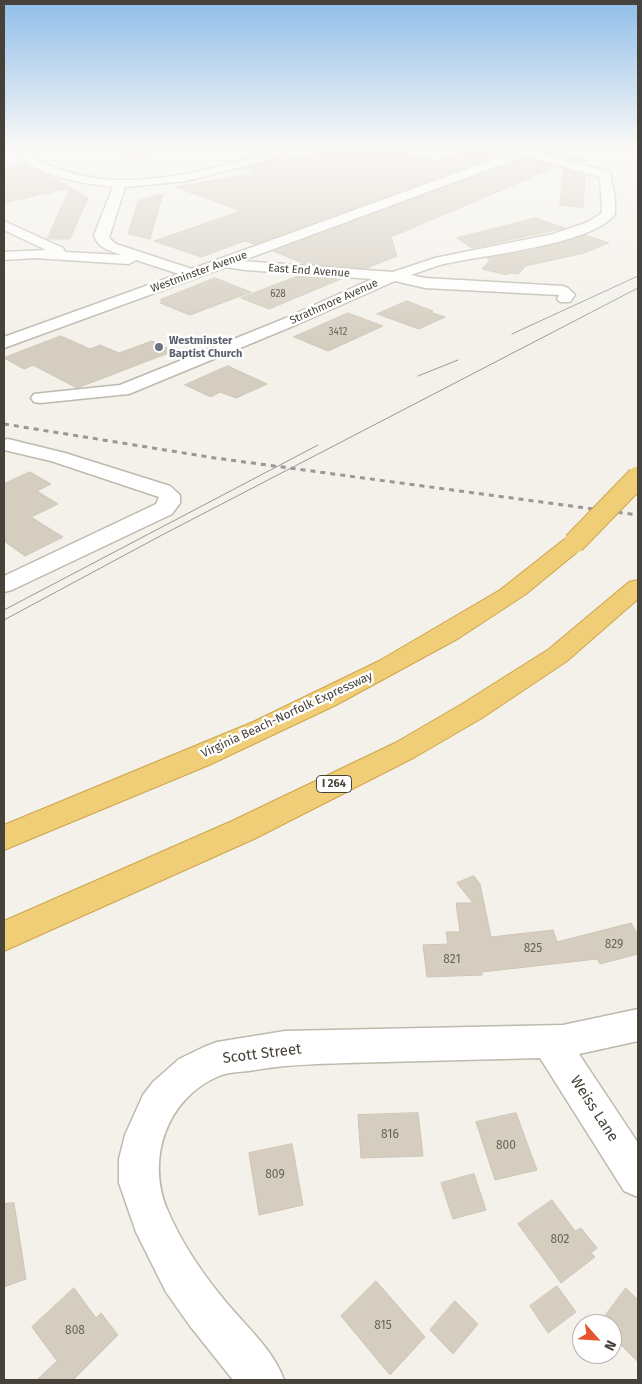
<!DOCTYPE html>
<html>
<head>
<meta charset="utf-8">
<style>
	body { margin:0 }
	#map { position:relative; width:642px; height:1384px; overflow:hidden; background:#f3f1ea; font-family:"Fira Sans",sans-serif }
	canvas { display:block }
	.frame { position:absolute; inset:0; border:5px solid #474239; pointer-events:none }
	.north { position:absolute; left:572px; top:1314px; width:50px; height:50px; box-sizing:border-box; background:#fff; border:1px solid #b5b3b0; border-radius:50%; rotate:116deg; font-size:14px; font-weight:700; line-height:20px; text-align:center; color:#474239 }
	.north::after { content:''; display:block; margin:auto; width:18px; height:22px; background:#e5532f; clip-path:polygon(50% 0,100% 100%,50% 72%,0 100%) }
</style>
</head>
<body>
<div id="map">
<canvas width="642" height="1384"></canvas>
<div class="frame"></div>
<div class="north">N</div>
</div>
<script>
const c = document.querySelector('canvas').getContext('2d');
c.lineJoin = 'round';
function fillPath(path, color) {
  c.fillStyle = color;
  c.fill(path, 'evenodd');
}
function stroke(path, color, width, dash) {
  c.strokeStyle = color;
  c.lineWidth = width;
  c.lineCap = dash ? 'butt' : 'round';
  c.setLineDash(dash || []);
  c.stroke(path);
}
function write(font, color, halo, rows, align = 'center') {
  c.font = font + ' "Fira Sans",sans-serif';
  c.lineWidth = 5;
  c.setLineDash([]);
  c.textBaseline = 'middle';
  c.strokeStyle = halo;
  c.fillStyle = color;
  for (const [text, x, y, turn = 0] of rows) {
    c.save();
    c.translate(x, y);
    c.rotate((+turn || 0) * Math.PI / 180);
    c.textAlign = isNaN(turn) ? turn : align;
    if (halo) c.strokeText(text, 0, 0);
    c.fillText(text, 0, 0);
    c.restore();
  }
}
const building = new Path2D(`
	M 338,149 L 399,149 L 433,161 L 470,149 L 515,149 L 254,244 L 245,241 L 201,257 L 154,241 L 241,211 L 175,187 L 257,173 L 242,169 L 279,157 L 287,159 Z
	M 541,149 L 586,158 L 586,163 L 540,151 Z
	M 525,158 L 556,167 L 391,237 L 397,256 L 367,268 L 305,264 L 273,251 Z
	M 26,164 L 48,175 L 88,198 L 70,239 L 47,239 L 70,188 L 4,203 L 4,167 Z
	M 564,169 L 585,175 L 583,208 L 560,205 Z
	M 163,194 L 150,239 L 128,234 L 138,201 Z
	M 536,218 L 565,228 L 472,248 L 457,238 Z
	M 585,235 L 609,243 L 584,253 L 526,266 L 518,274 L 509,273 L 507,275 L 482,269 L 490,260 L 487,258 L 534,250 Z
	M 298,276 L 341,279 L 269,309 L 241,298 Z
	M 215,278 L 251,292 L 190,315 L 160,303 L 163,301 L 160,300 Z
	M 407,301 L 433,311 L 430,312 L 445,317 L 419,329 L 377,314 Z
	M 348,313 L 383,326 L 328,351 L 294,337 Z
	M 61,336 L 90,349 L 100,345 L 119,353 L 152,341 L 174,351 L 77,388 L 33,365 L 24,369 L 4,358 Z
	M 228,366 L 267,384 L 236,398 L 220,392 L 211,397 L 185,385 Z
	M 30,472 L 51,484 L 37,491 L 58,504 L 31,517 L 63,537 L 25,556 L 4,541 L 4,484 Z
	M 474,876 L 480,884 L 491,937 L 553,930 L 557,942 L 631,923 L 638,935 L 638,954 L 600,964 L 597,959 L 482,972 L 482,975 L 427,977 L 423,945 L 448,944 L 446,932 L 460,932 L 456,903 L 473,903 L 457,883 Z
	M 418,1113 L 423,1156 L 361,1158 L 358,1115 Z
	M 516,1113 L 537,1170 L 495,1180 L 476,1122 Z
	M 292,1144 L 303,1205 L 259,1215 L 249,1153 Z
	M 474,1174 L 486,1210 L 453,1219 L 441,1183 Z
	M 552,1200 L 575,1231 L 581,1228 L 597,1248 L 591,1253 L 595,1257 L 561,1283 L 518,1224 Z
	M 14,1203 L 26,1279 L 4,1287 L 4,1204 Z
	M 376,1281 L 425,1337 L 390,1375 L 341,1316 Z
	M 557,1286 L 576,1312 L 548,1333 L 530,1306 Z
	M 74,1288 L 96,1318 L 101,1313 L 118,1335 L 73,1380 L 37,1380 L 57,1361 L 32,1327 Z
	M 626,1288 L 638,1300 L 638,1362 L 612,1336 L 612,1324 L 599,1324 Z
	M 455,1301 L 478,1324 L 453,1354 L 430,1330 Z`);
fillPath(building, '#d4cdc0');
stroke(building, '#cec5b4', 1);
const minor = new Path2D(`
	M 10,149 C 30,149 34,159 51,166 C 71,174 93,179 115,180 C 150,181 187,175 221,166 C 246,159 269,149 295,149 L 261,162 L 186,181 L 125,187 L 109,238 L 116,244 L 192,269 L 522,149 L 539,149 L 536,152 L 610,172 L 615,199 L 615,214 C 591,246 480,255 440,265 C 430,268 420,272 411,275 L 425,278 L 563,286 L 568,288 L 575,295 L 570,302 L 560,302 L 557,299 L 559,295 L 425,288 L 395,281 L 298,324 L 129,394 L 40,403 L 34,402 L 31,398 L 34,394 L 120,385 L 286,318 L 372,279 L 245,270 L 226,267 L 4,348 L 4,337 L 179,274 L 136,260 L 129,264 L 34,258 L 4,260 L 4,252 L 46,250 L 4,230 L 4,221 L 63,248 L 65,252 L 122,255 C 111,251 97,248 94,235 L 113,187 C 78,183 36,176 10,149 ZM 525,156 L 600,177 L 602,213 L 588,222 L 553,234 L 435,258 L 393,272 L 241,261 Z
	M 120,150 L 120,149 L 156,149 L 151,152 L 124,155 L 120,154 Z
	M 8,439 L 65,453 L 170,486 L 180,495 L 180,503 L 172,514 L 12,590 L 4,592 L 4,576 L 156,504 L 159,497 L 51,461 L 4,450 L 4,440 Z
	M 638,1009 L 638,1041 L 579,1054 L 638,1143 L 638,1197 L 624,1191 L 540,1058 C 476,1060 411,1061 347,1063 C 313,1064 282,1065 249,1071 C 239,1072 228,1072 219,1076 C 167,1098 146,1158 167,1209 C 180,1240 200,1270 221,1296 C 242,1323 273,1348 284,1380 L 233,1380 L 190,1326 L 166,1292 L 136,1232 L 119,1183 L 119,1159 L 125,1135 L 143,1095 L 153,1082 L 179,1059 L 204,1047 L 217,1042 L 285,1031 L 563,1025 Z`);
const highway = new Path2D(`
	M 574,536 L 582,538 L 586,543 L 582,548 L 526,594 L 459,638 L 336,705 L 209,765 L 4,850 L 4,825 L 253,722 L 379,661 L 500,590 L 566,538 Z
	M 638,580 L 638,599 L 567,661 L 482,718 L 415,757 L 254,839 L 4,951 L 4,921 L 232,821 L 395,743 L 462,704 L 549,649 L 629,582 Z`);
stroke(minor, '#beb9ad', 3);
stroke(highway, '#cfa449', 2);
fillPath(minor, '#fff');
fillPath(highway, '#f0ce78');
stroke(new Path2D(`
	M 512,334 L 638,276
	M 418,376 L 458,360
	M 4,610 L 318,445
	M 4,620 L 162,535 L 638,288`), '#989898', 1);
stroke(new Path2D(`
	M 4,424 L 215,458 L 638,515`), '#989898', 3, [5, 5]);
const highwayBridge = new Path2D(`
	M 574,543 L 638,477`);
stroke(highwayBridge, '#cfa449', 23, []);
stroke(highwayBridge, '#f0ce78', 21);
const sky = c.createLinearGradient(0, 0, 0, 343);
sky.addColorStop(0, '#90bee9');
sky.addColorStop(0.43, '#faf9f6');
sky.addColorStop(1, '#faf9f600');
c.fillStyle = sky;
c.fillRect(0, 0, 642, 343);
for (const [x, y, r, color] of [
	[159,347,5,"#6b7280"]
]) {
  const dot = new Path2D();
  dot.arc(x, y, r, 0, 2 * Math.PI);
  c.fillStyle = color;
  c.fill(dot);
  stroke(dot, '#fff', 2);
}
write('10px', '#6a655b', null, [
	["628",278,294],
	["3412",338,332]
]);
write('11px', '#474239', '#fff', [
	["East End Avenue",309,271,4],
	["Westminster Avenue",199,272,-20],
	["Strathmore Avenue",334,302,-24]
]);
write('bold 11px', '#5b616d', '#fff', [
	["Westminster",169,341],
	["Baptist Church",169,354]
], 'left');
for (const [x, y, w] of [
	[334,784,35]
]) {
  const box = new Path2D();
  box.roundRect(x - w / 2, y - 8.5, w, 17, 4);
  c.fillStyle = '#fff';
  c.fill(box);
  stroke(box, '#474239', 1);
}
write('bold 11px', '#474239', null, [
	["I 264",334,784]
]);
write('12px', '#474239', '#fff', [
	["Virginia Beach-Norfolk Expressway",287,715,-25]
]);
write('12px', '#6a655b', null, [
	["829",614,945],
	["825",533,949],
	["821",452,960],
	["816",390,1135],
	["800",506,1146],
	["809",275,1175],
	["802",560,1240],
	["815",383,1326],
	["808",75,1331]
]);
write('15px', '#474239', '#fff', [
	["Scott Street",262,1054,-7],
	["Weiss Lane",594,1109,57]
]);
</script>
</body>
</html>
